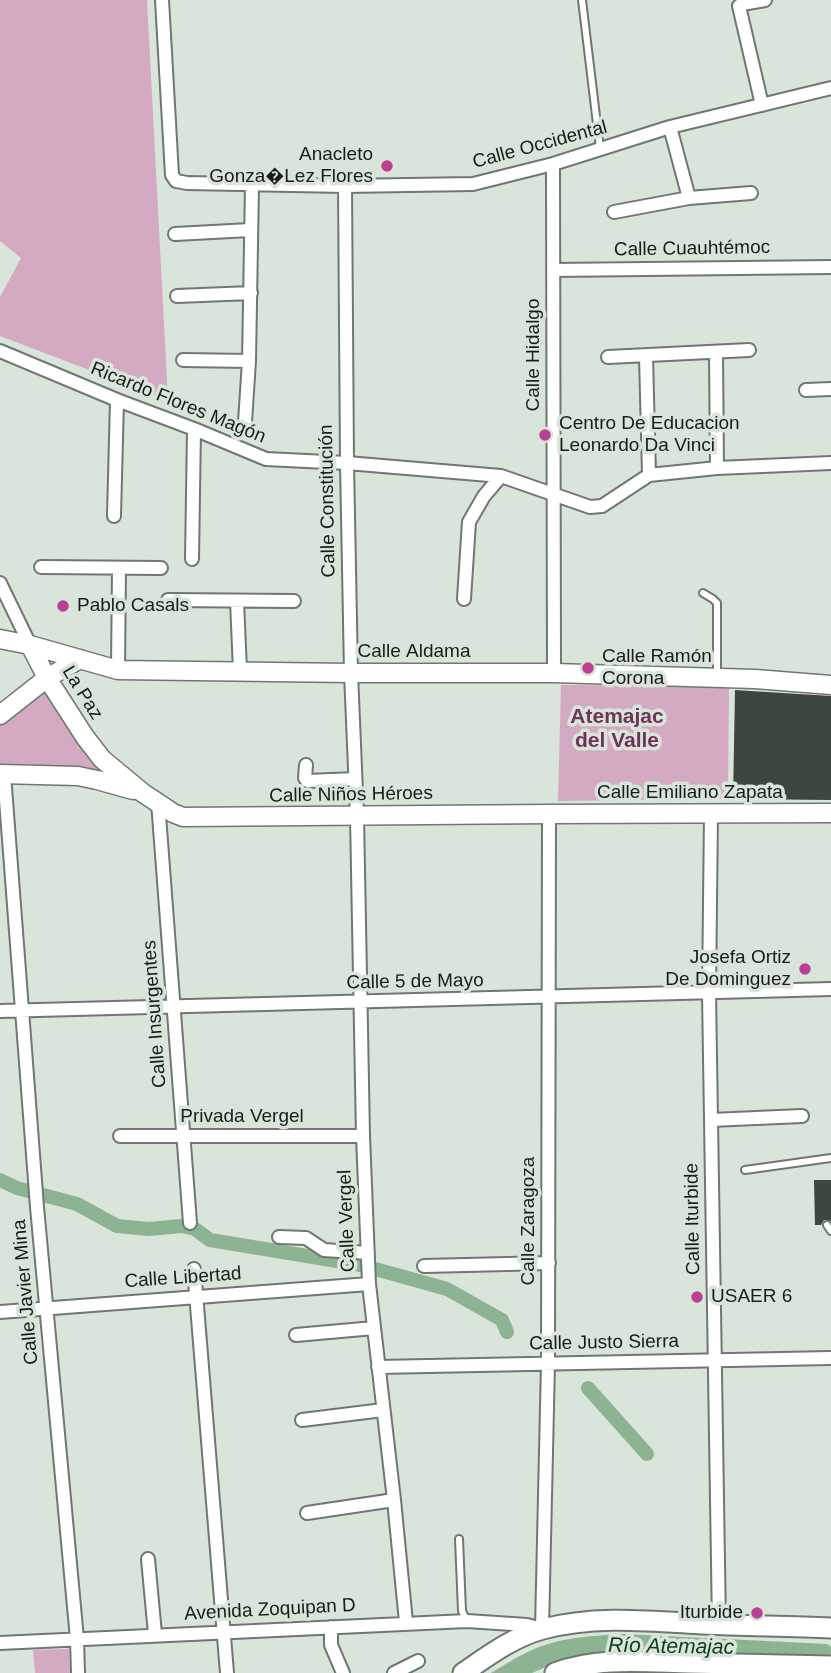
<!DOCTYPE html>
<html>
<head>
<meta charset="utf-8">
<style>
	body { margin:0 }
	canvas { display:block; background:#d9e4da }
</style>
</head>
<body>
<canvas width="831" height="1673"></canvas>
<script>
const c = document.querySelector('canvas').getContext('2d');
c.lineJoin = 'round';
function fillPath(path, color) {
  c.fillStyle = color;
  c.fill(path, 'evenodd');
}
function stroke(path, color, width, dash) {
  c.strokeStyle = color;
  c.lineWidth = width;
  c.lineCap = dash ? 'butt' : 'round';
  c.setLineDash(dash || []);
  c.stroke(path);
}
function write(font, color, halo, rows, align = 'center') {
  c.font = font + ' Arial,sans-serif';
  c.lineWidth = 7;
  c.setLineDash([]);
  c.textBaseline = 'middle';
  c.strokeStyle = halo;
  c.fillStyle = color;
  for (const [text, x, y, turn = 0] of rows) {
    c.save();
    c.translate(x, y);
    c.rotate((+turn || 0) * Math.PI / 180);
    c.textAlign = isNaN(turn) ? turn : align;
    if (halo) c.strokeText(text, 0, 0);
    c.fillText(text, 0, 0);
    c.restore();
  }
}
fillPath(new Path2D(`
	M 0,0 L 147,0 L 168,400 L 0,336 L 0,297 L 21,258 L 0,241 Z
	M 561,685 L 729,686 L 728,799 L 558,801 Z
	M 43,688 L 120,783 L 0,772 L 0,720 Z
	M 69,1649 L 70,1673 L 35,1673 L 33,1650 Z`), '#d4a9c2');
fillPath(new Path2D(`
	M 624,1634 L 827,1644 L 831,1647 L 831,1654 L 826,1657 L 595,1654 L 562,1660 L 532,1673 L 491,1673 C 503,1666 516,1657 530,1651 C 559,1637 592,1636 624,1634 Z`), '#8cb392');
stroke(new Path2D(`
	M 0,1180 L 17,1188 L 77,1204 L 117,1226 L 149,1229 L 182,1226 L 195,1229 L 210,1240 L 361,1265 L 447,1289 L 502,1320 L 507,1332
	M 588,1388 L 647,1454`), '#8cb392', 14);
fillPath(new Path2D(`
	M 735,690 L 831,696 L 831,800 L 733,799 Z
	M 814,1180 L 831,1180 L 831,1221 L 824,1220 L 821,1225 L 815,1225 Z`), '#3e473f');
const lane = new Path2D(`
	M 582,0 L 600,149
	M 703,593 L 713,599 L 717,603 L 717,676
	M 745,1170 L 831,1158
	M 827,1225 L 831,1231
	M 459,1539 L 462,1611 L 467,1621`);
const street = new Path2D(`
	M 162,0 L 172,175 L 176,181 L 187,183 L 345,186 L 473,184 L 553,164 L 670,127 L 831,88
	M 762,105 L 739,6 L 742,4 L 765,0
	M 670,127 L 689,198
	M 553,164 L 554,673
	M 345,186 L 347,463 L 351,673 L 357,816 L 363,1136 L 369,1284 L 394,1500 L 406,1622
	M 614,212 L 689,198 L 751,193
	M 175,234 L 250,230
	M 553,270 L 831,267
	M 177,296 L 251,293
	M 0,351 L 117,400 L 194,429 L 266,459 L 347,463 L 501,476 L 590,507 L 602,506 L 649,475 L 717,468 L 831,463
	M 716,352 L 717,468
	M 646,356 L 649,475
	M 608,357 L 749,350
	M 183,360 L 249,361
	M 806,390 L 831,389
	M 245,422 L 249,361 L 252,185
	M 114,516 L 117,400
	M 192,559 L 194,429
	M 41,567 L 161,568
	M 0,583 L 30,645
	M 464,599 L 469,522 L 484,496 L 501,476
	M 168,600 L 294,601
	M 237,601 L 240,671
	M 118,670 L 119,568
	M 306,765 L 305,778 L 307,781 L 355,779
	M 4,774 L 37,1207 L 77,1639 L 78,1673
	M 158,802 L 190,1223
	M 711,814 L 709,993 L 719,1625
	M 0,1011 L 831,989
	M 711,1120 L 802,1116
	M 120,1136 L 363,1136
	M 279,1237 L 306,1238 L 324,1250 L 368,1253
	M 424,1266 L 549,1263
	M 194,1269 L 227,1673
	M 0,1312 L 369,1284
	M 296,1335 L 374,1328
	M 378,1367 L 831,1358
	M 302,1420 L 383,1410
	M 307,1513 L 394,1500
	M 148,1559 L 155,1634
	M 331,1627 L 331,1645 L 343,1673
	M 0,1643 L 467,1621 L 527,1625 L 542,1629 L 548,1363 L 549,814
	M 394,1673 L 418,1661`);
const secondary = new Path2D(`
	M 0,639 L 30,645 L 118,670 L 351,673 L 554,673 L 755,679 L 831,685
	M 30,645 L 47,678 L 85,737 L 102,759 L 143,793 L 173,813 L 183,817 L 549,814 L 831,813
	M 0,715 L 47,678 L 80,659
	M 0,774 L 78,776 L 97,780 L 133,790`);
const primary = new Path2D(`
	M 463,1673 C 488,1656 513,1637 543,1629 C 595,1615 650,1621 703,1624 C 745,1626 788,1626 831,1628
	M 555,1673 C 597,1657 645,1662 689,1663 C 737,1664 784,1665 831,1666`);
stroke(lane, '#6e7870', 10);
stroke(street, '#6e7870', 16);
stroke(secondary, '#6e7870', 21);
stroke(primary, '#6e7870', 23);
stroke(lane, '#fff', 6);
stroke(street, '#fff', 12);
stroke(secondary, '#fff', 18);
stroke(primary, '#fff', 19);
for (const [x, y, r, color] of [
	[387,166,7,"#bb4093"],
	[545,435,7,"#bb4093"],
	[63,606,7,"#bb4093"],
	[588,668,7,"#bb4093"],
	[805,969,7,"#bb4093"],
	[697,1297,7,"#bb4093"],
	[757,1613,7,"#bb4093"]
]) {
  const dot = new Path2D();
  dot.arc(x, y, r, 0, 2 * Math.PI);
  c.fillStyle = color;
  c.fill(dot);
  stroke(dot, '#d9e4da', 2.5);
}
write('19px', '#191d1a', '#d9e4da', [
	["Calle Occidental",540,145,-15],
	["Calle Cuauhtémoc",692,249,-1],
	["Calle Hidalgo",534,355,-90],
	["Ricardo Flores Magón",178,403,22],
	["Calle Constitución",328,501,-91],
	["Calle Aldama",414,652],
	["La Paz",82,693,58],
	["Calle Emiliano Zapata",690,793],
	["Calle Niños Héroes",351,795,-1],
	["Calle 5 de Mayo",415,982,-1],
	["Calle Insurgentes",155,1014,-94],
	["Privada Vergel",242,1117],
	["Calle Iturbide",693,1219,-91],
	["Calle Vergel",347,1221,-92],
	["Calle Zaragoza",529,1221,-90],
	["Calle Libertad",183,1278,-4],
	["Calle Javier Mina",26,1292,-95],
	["Calle Justo Sierra",604,1343,-1],
	["Avenida Zoquipan D",270,1610,-3]
]);
write('19px', '#191d1a', '#d9e4da', [
	["Anacleto",373,155,"right"],
	["Gonza�Lez Flores",373,177,"right"],
	["Centro De Educacion",559,424],
	["Leonardo Da Vinci",559,446],
	["Pablo Casals",77,606],
	["Calle Ramón",602,657],
	["Corona",602,679],
	["Josefa Ortiz",791,958,"right"],
	["De Dominguez",791,980,"right"],
	["USAER 6",711,1297],
	["Iturbide",743,1613,"right"]
], 'left');
write('bold 21px', '#70335a', '#d9e4da', [
	["Atemajac",617,717],
	["del Valle",617,741]
]);
write('italic 21px', '#0e3c1b', '#d9e4da', [
	["Río Atemajac",671,1647,1]
]);
</script>
</body>
</html>
